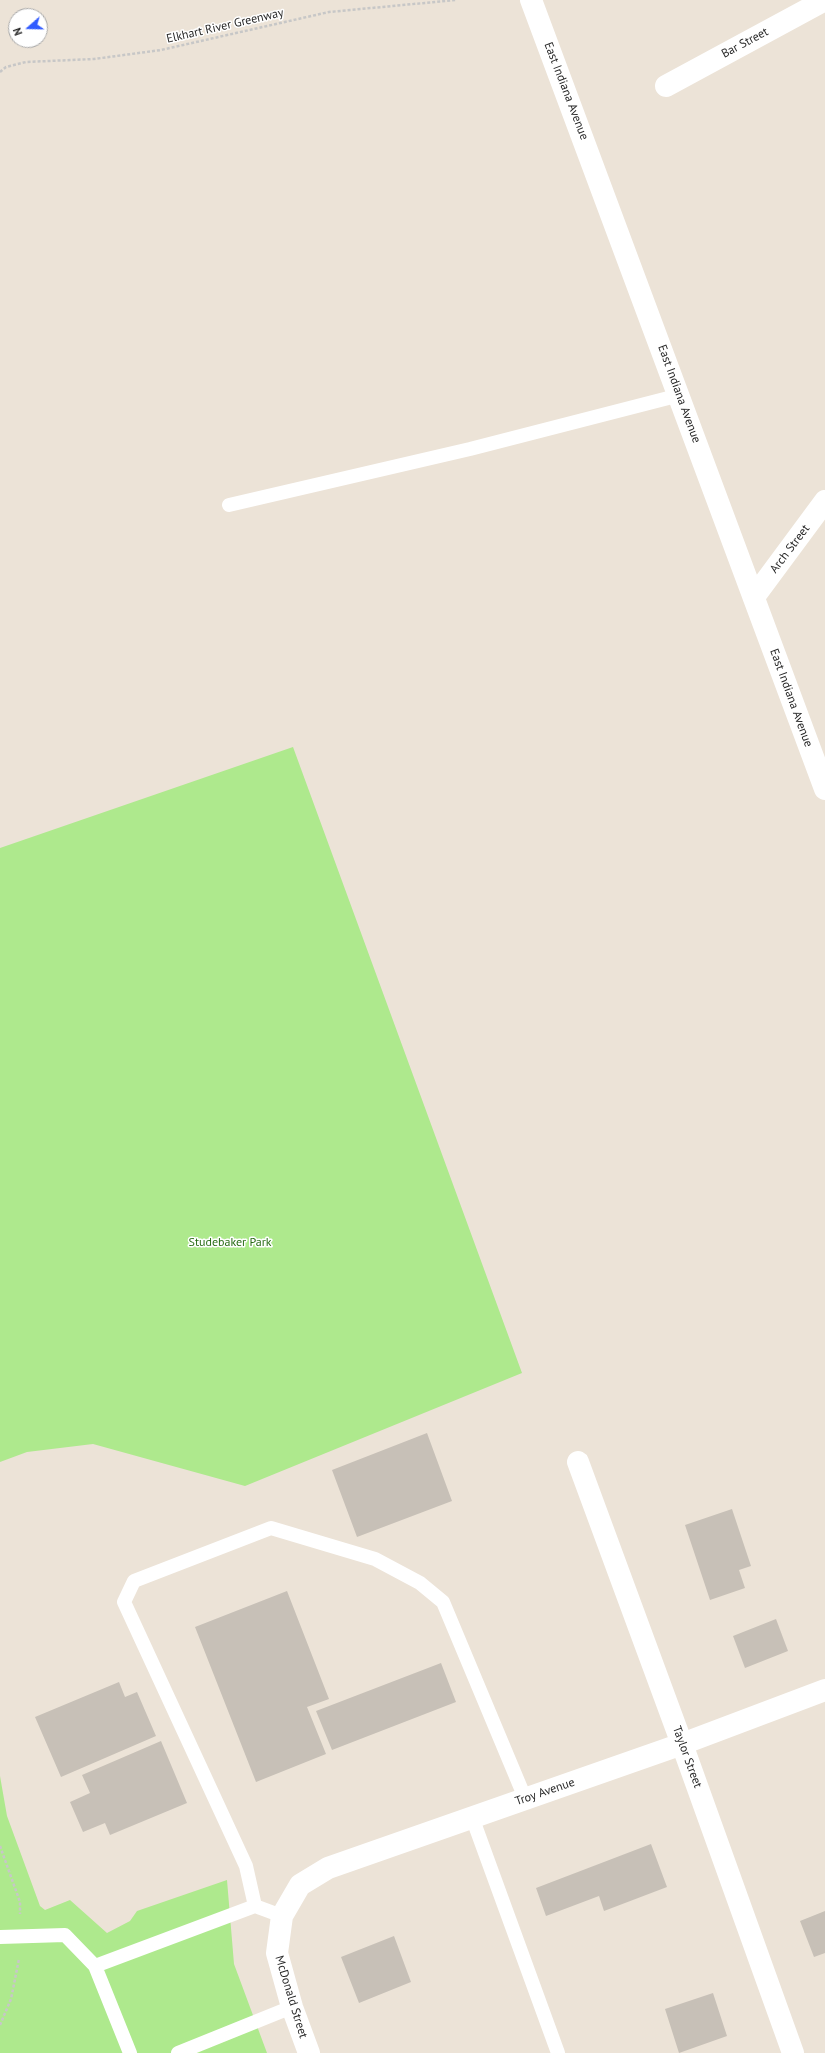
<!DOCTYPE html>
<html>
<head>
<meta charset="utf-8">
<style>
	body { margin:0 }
	#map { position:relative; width:825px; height:2053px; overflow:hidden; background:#ece3d7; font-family:"PT Sans",sans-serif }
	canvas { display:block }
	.north { position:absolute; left:8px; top:8px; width:40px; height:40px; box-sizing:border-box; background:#fff; border:1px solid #a9a9a9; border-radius:50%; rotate:250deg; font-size:11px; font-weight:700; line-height:16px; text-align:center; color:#282828 }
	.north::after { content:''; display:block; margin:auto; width:14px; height:18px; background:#315bff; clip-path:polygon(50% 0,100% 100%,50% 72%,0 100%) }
</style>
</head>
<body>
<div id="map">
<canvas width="825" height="2053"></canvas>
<div class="north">N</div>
</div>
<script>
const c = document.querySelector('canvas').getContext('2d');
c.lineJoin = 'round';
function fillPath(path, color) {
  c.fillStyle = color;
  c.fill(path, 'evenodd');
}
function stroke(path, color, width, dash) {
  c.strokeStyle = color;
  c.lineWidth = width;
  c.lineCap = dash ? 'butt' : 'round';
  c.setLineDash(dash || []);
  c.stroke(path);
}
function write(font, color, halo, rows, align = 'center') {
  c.font = font + ' "PT Sans",sans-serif';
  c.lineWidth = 3;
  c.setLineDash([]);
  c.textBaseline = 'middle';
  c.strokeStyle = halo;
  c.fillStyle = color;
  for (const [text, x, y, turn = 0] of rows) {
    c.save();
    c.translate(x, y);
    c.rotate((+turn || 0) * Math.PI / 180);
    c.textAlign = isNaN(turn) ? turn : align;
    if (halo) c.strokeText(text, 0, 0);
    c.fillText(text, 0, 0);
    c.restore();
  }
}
fillPath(new Path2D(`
	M 293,747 L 522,1373 L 245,1486 L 93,1444 L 27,1452 L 0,1462 L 0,848 Z
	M 0,1776 L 7,1816 L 40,1906 L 45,1910 L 70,1900 L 107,1933 L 130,1921 L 137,1911 L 227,1880 L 234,1964 L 267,2053 L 0,2053 Z`), '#aee98d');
fillPath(new Path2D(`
	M 427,1433 L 452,1501 L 357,1537 L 332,1470 Z
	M 732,1509 L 751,1566 L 739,1570 L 745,1588 L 710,1600 L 685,1525 Z
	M 287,1591 L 329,1699 L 307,1707 L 326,1754 L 256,1782 L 195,1627 Z
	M 776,1619 L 788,1651 L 745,1668 L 733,1636 Z
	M 441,1663 L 456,1702 L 332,1750 L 316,1711 Z
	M 119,1682 L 125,1697 L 137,1692 L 156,1736 L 61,1777 L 35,1717 Z
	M 161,1741 L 187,1803 L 110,1835 L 105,1823 L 83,1832 L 70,1802 L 90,1793 L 82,1775 Z
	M 651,1844 L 667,1887 L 604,1911 L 599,1896 L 546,1916 L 536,1888 Z
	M 825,1911 L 825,1953 L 814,1957 L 800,1921 Z
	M 394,1936 L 411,1982 L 359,2003 L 341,1957 Z
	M 713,1993 L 727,2036 L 679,2053 L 665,2009 Z`), '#c7c0b7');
stroke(new Path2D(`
	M 0,72 L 6,67 L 26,62 L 94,59 L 161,50 L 329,12 L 456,0
	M 0,1846 L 20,1902 L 20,1914
	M 0,2025 L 11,1999 L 19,1959`), '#c7c7c7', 2.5, [3, 2]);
stroke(new Path2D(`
	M 229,505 L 470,449 L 680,395
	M 472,1817 L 558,2053
	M 255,1906 L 246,1866 L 124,1602 L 134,1581 L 271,1528 L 375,1559 L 420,1583 L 443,1602 L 525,1798
	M 0,1937 L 65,1935 L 95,1966 L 130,2053
	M 95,1966 L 255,1906 L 282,1916
	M 178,2053 L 292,2007`), '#fff', 14);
stroke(new Path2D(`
	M 666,86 L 825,0
	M 754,597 L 825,501
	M 578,1462 L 682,1744 L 793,2053
	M 309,2053 L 292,2007 L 277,1953 L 282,1916 L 300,1885 L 328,1868 L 682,1744 L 825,1690`), '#fff', 22);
stroke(new Path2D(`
	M 531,0 L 825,789`), '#fff', 22);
write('12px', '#282828', '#fff', [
	["Elkhart River Greenway",225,26,-13],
	["Bar Street",745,43,-28],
	["East Indiana Avenue",566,91,69],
	["East Indiana Avenue",679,394,70],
	["Arch Street",790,549,-53],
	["East Indiana Avenue",791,698,70],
	["Taylor Street",687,1757,70],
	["Troy Avenue",545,1792,-19],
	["McDonald Street",291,1997,73]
]);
write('12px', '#266b12', '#fff', [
	["Studebaker Park",230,1243]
]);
</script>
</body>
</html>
